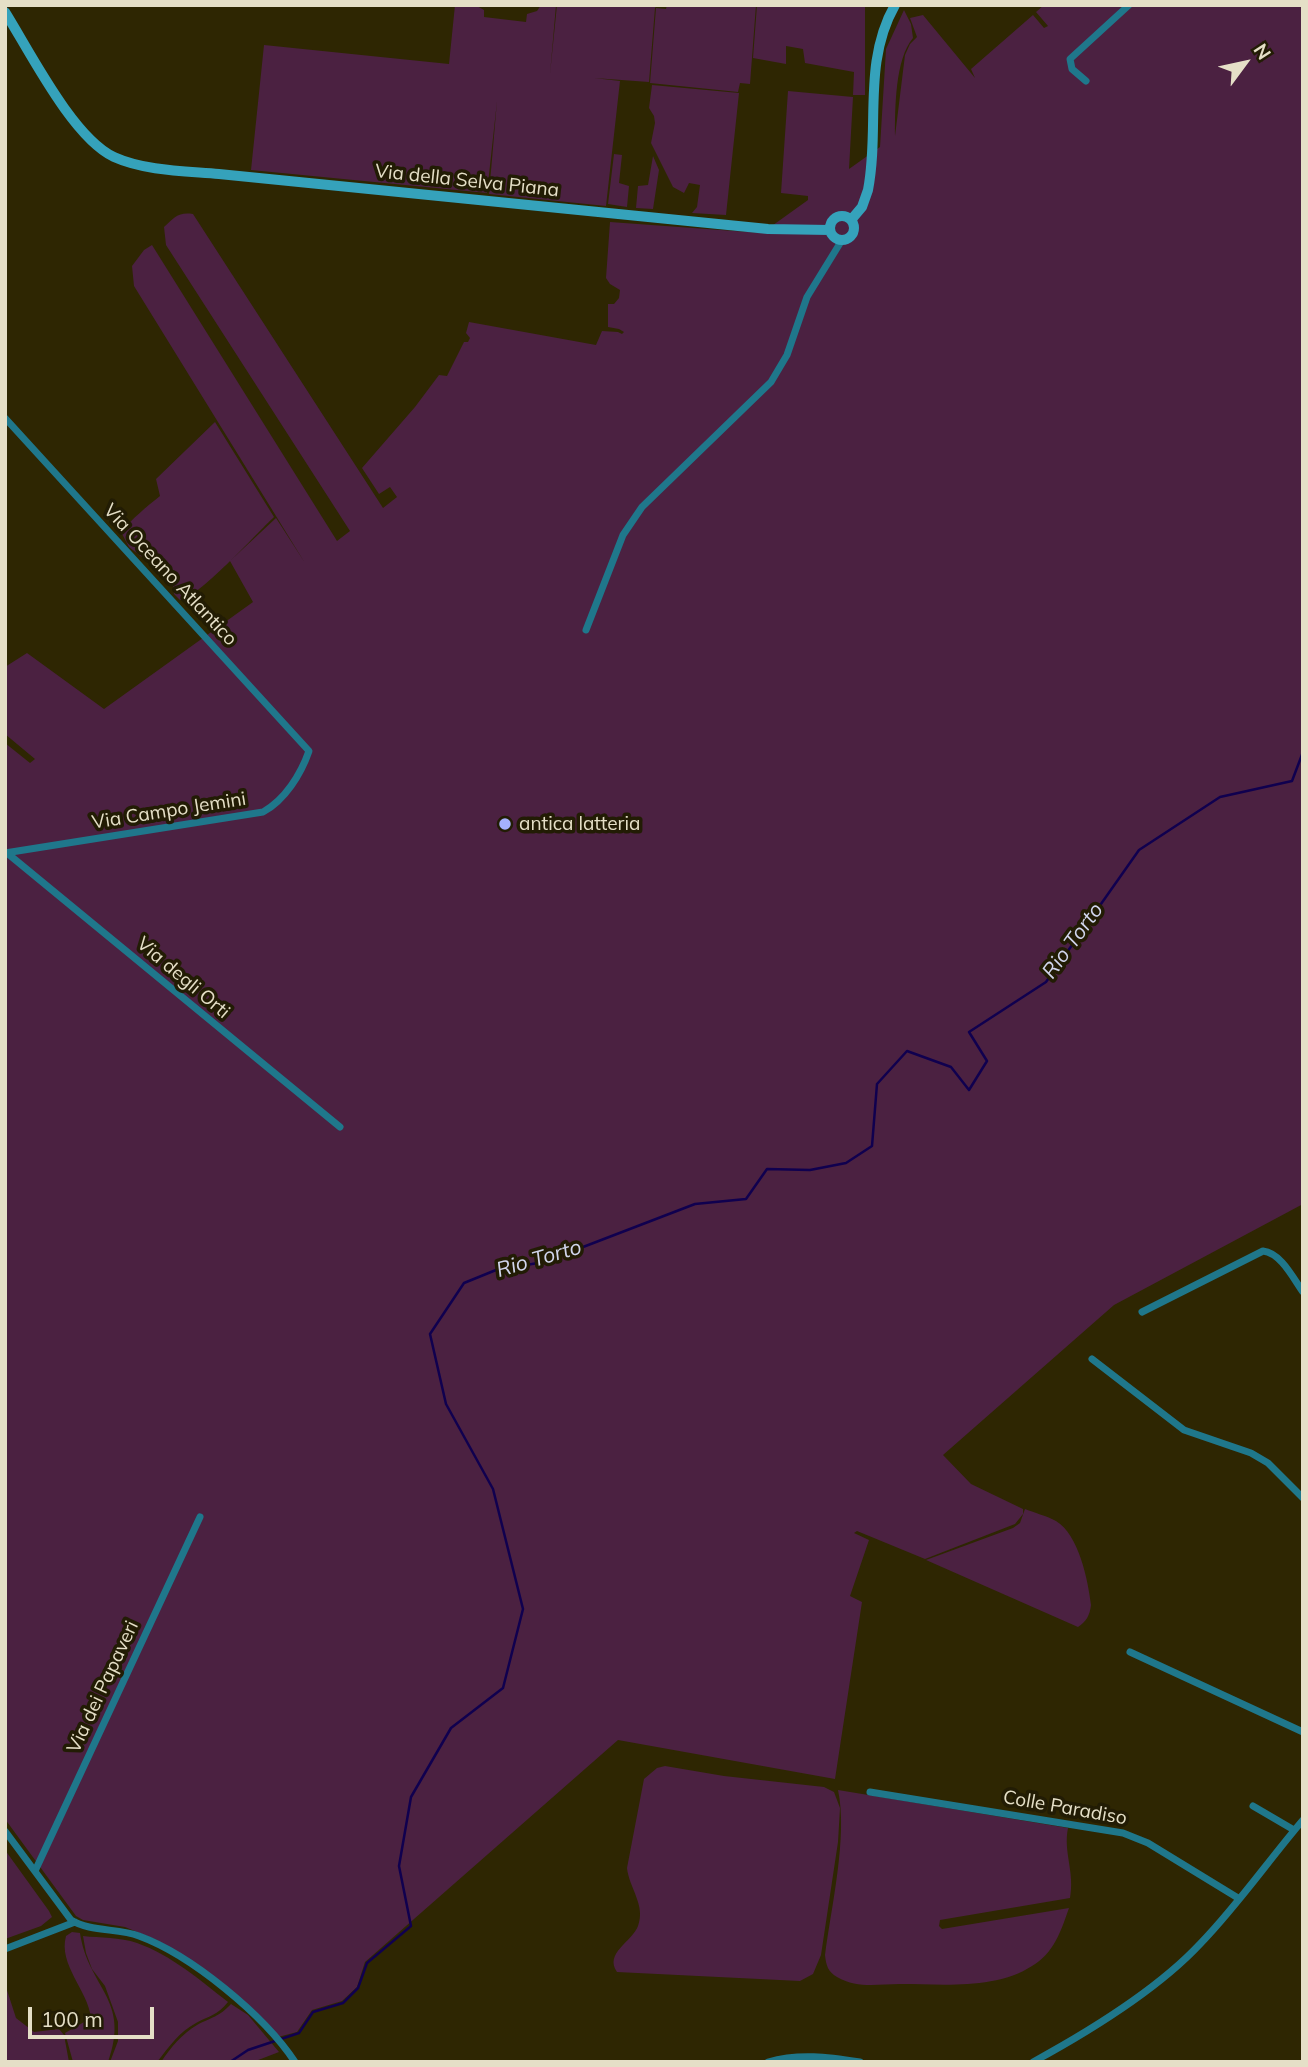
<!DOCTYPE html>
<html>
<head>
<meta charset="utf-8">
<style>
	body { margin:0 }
	#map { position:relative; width:1308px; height:2067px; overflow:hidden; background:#2e2602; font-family:Mulish,sans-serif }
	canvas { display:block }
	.frame { position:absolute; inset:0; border:7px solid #e5dfc7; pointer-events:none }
	.north { position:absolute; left:1210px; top:28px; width:70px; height:70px; -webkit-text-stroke:5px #221c04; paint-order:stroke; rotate:57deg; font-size:19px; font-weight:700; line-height:28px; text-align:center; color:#e5dfc7 }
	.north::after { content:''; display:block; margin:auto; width:24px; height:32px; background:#e5dfc7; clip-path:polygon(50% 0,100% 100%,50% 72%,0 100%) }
	.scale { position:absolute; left:28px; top:2007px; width:126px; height:32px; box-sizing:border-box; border:4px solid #e5dfc7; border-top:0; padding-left:9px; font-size:21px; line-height:24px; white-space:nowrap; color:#e5dfc7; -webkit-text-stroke:5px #221c04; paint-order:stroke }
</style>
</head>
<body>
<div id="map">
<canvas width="1308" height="2067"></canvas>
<div class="frame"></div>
<div class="north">N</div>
<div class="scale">100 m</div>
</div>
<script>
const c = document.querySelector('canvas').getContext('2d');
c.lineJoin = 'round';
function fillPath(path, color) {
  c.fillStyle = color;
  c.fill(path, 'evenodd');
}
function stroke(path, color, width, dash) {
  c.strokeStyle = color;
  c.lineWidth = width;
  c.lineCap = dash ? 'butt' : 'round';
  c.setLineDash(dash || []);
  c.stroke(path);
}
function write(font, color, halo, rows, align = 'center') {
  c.font = font + ' Mulish,sans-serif';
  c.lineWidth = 7;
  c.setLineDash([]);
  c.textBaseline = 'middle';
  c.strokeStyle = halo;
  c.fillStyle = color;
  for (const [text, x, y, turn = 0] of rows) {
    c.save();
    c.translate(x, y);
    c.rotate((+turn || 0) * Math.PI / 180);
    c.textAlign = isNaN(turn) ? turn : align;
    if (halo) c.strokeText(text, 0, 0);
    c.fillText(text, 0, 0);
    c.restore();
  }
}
fillPath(new Path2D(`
	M 455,5 L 475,5 L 484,10 L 484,17 L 526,22 L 527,14 L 537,11 L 541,5 L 556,5 L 550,74 L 557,5 L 657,5 L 655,8 L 649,82 L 594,78 L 620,81 L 606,206 L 489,194 L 497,101 L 487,193 L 251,170 L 264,45 L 449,64 Z
	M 667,5 L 756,5 L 750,84 L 740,83 L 738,92 L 650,83 L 656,8 L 666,9 Z
	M 757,5 L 865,5 L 865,95 L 853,95 L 854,72 L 805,63 L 803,49 L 786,46 L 786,64 L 753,58 Z
	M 1044,5 L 1303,5 L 1303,1204 L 1114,1305 L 943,1455 L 971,1484 L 1023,1509 L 1023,1514 L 1015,1524 L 925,1559 L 857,1531 L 854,1533 L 869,1540 L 850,1596 L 862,1602 L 835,1779 L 618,1740 L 365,1962 L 357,1987 L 342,2001 L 312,2010 L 297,2032 L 278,2037 L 196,1964 L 157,1940 L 125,1927 L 83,1920 L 76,1916 L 5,1819 L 5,743 L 30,763 L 35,759 L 5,734 L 5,667 L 27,653 L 104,709 L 253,602 L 230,561 L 276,518 L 305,563 L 134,286 L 132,266 L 144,250 L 152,245 L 337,541 L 350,531 L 166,245 L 164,227 C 175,217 178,212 193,214 L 383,508 L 397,497 L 390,487 L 379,494 L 362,468 L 415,407 L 439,375 L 447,376 L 464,342 L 468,342 L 470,338 L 466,333 L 469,322 L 596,345 L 602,331 L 618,332 L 622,334 L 624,332 L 619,329 L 608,327 L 608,304 L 614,304 L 619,298 L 620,290 L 610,284 L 606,278 L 610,222 L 762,233 L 808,200 L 808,196 L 781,193 L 788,91 L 853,97 L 849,169 L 880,147 L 886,49 L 904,10 L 911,24 L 913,38 C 895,59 895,109 895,136 L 905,55 L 910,44 L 917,37 L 910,18 L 923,15 L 975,78 L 971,69 L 1033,15 L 1044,28 L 1048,26 L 1036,12 Z
	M 652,85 L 739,93 L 726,215 L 692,213 L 697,207 L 700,185 L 689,183 L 684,193 L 673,187 L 651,143 L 655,123 L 654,116 L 649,108 Z
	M 614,154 L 622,155 L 619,183 L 629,186 L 627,207 L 608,204 Z
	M 653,156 L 659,170 L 653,209 L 636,208 L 638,186 L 648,185 Z
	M 215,422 L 274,517 C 257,533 197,599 180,600 L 174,594 L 171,574 L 158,567 L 151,558 L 143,558 L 129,547 L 121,532 C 133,518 146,507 160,496 L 156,479 Z
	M 1025,1509 C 1035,1513 1047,1516 1056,1521 C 1079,1535 1088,1580 1091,1605 C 1090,1615 1086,1622 1078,1627 L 926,1560 L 1013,1528 L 1020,1523 Z
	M 665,1766 L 724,1776 L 824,1787 L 834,1792 L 840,1808 L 838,1842 L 821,1955 L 813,1974 L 800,1981 L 617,1972 C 604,1953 632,1942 638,1926 C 646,1905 629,1888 627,1868 L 644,1779 L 657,1768 Z
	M 838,1790 L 1068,1828 C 1063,1852 1075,1872 1070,1898 L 940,1920 L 939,1926 L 942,1929 L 1069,1908 C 1061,1931 1054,1953 1032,1966 C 995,1990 942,1984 900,1984 C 878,1984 858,1989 837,1977 C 828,1972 826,1965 825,1955 C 831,1908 848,1836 838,1790 Z
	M 5,1850 L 49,1911 L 52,1917 L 41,1926 L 5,1939 Z
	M 72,1932 L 80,1933 C 88,1988 131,1999 108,2062 L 73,2062 L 65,2033 L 91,2018 C 88,1990 58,1965 66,1936 Z
	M 83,1936 C 100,1938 120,1937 137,1943 C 171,1955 200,1980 228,2002 C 218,2015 209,2016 196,2023 C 179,2032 169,2047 157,2062 L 110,2062 L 118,2041 L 118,2022 L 105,1986 L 92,1969 L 86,1953 Z
	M 5,1984 L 16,2018 L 34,2032 L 59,2029 L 64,2035 L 69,2062 L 5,2062 Z
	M 231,2004 L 248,2015 L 279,2052 L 253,2062 L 161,2062 C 171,2047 182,2034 197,2025 C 212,2017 219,2017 231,2004 Z`), '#4b2141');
stroke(new Path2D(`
	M 230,2062 L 248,2050 L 299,2033 L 313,2012 L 343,2003 L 358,1988 L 367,1963 L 411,1926 L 399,1866 L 411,1797 L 451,1728 L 503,1688 L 523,1609 L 493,1489 L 446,1404 L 430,1334 L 464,1283 L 496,1270 L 544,1262 L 695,1204 L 746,1199 L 767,1169 L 810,1170 L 846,1163 L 872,1146 L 877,1084 L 907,1051 L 951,1067 L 969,1090 L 987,1061 L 969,1032 L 1046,982 L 1139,850 L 1220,797 L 1292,781 L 1303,752`), '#10004f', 2.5);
stroke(new Path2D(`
	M 1086,81 L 1072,69 L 1070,59 L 1129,5
	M 5,418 L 309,751 C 301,774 285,800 263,812 L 5,853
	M 586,630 L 623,535 L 642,507 L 771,382 L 787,355 L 807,297 L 842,240
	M 7,853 L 340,1127
	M 1142,1312 L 1263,1251 C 1281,1253 1293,1278 1303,1292
	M 1092,1359 L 1184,1430 L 1251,1453 L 1268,1463 L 1303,1498
	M 1130,1652 L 1303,1732
	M 870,1792 L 1123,1833 L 1148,1843 L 1238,1898
	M 1253,1806 L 1294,1830
	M 5,1831 L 71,1920 C 90,1932 118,1928 139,1936 C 191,1955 264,2015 295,2062
	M 35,1871 L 200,1517
	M 5,1949 L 75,1922
	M 768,2062 C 799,2053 828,2057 860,2062
	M 1033,2062 C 1088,2032 1157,1990 1200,1944 C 1237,1906 1268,1861 1303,1820`), '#1f778b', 7);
stroke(new Path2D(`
	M 5,12 C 30,52 73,138 114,157 C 145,171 185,171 219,174 L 768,229 L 830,230
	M830 228a12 12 0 1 1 24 0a12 12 0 1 1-24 0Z
	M 851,220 L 862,207 L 868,190 C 880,128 862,63 895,5`), '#35a2bb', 10);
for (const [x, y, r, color] of [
	[505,824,7,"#a5b1fc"]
]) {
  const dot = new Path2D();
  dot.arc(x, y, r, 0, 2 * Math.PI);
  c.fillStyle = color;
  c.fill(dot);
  stroke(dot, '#221c04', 2.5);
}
write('19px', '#e5dfc7', '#221c04', [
	["Via della Selva Piana",467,181,6],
	["Via Oceano Atlantico",170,575,47],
	["Via Campo Jemini",169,811,-9],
	["Via degli Orti",183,978,40],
	["Via dei Papaveri",103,1687,-65],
	["Colle Paradiso",1065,1808,10]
]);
write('19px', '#e5dfc7', '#221c04', [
	["antica latteria",519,824]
], 'left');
write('italic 21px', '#d1d5ec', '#221c04', [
	["Rio Torto",1073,941,-54],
	["Rio Torto",539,1259,-16]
]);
</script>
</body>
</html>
